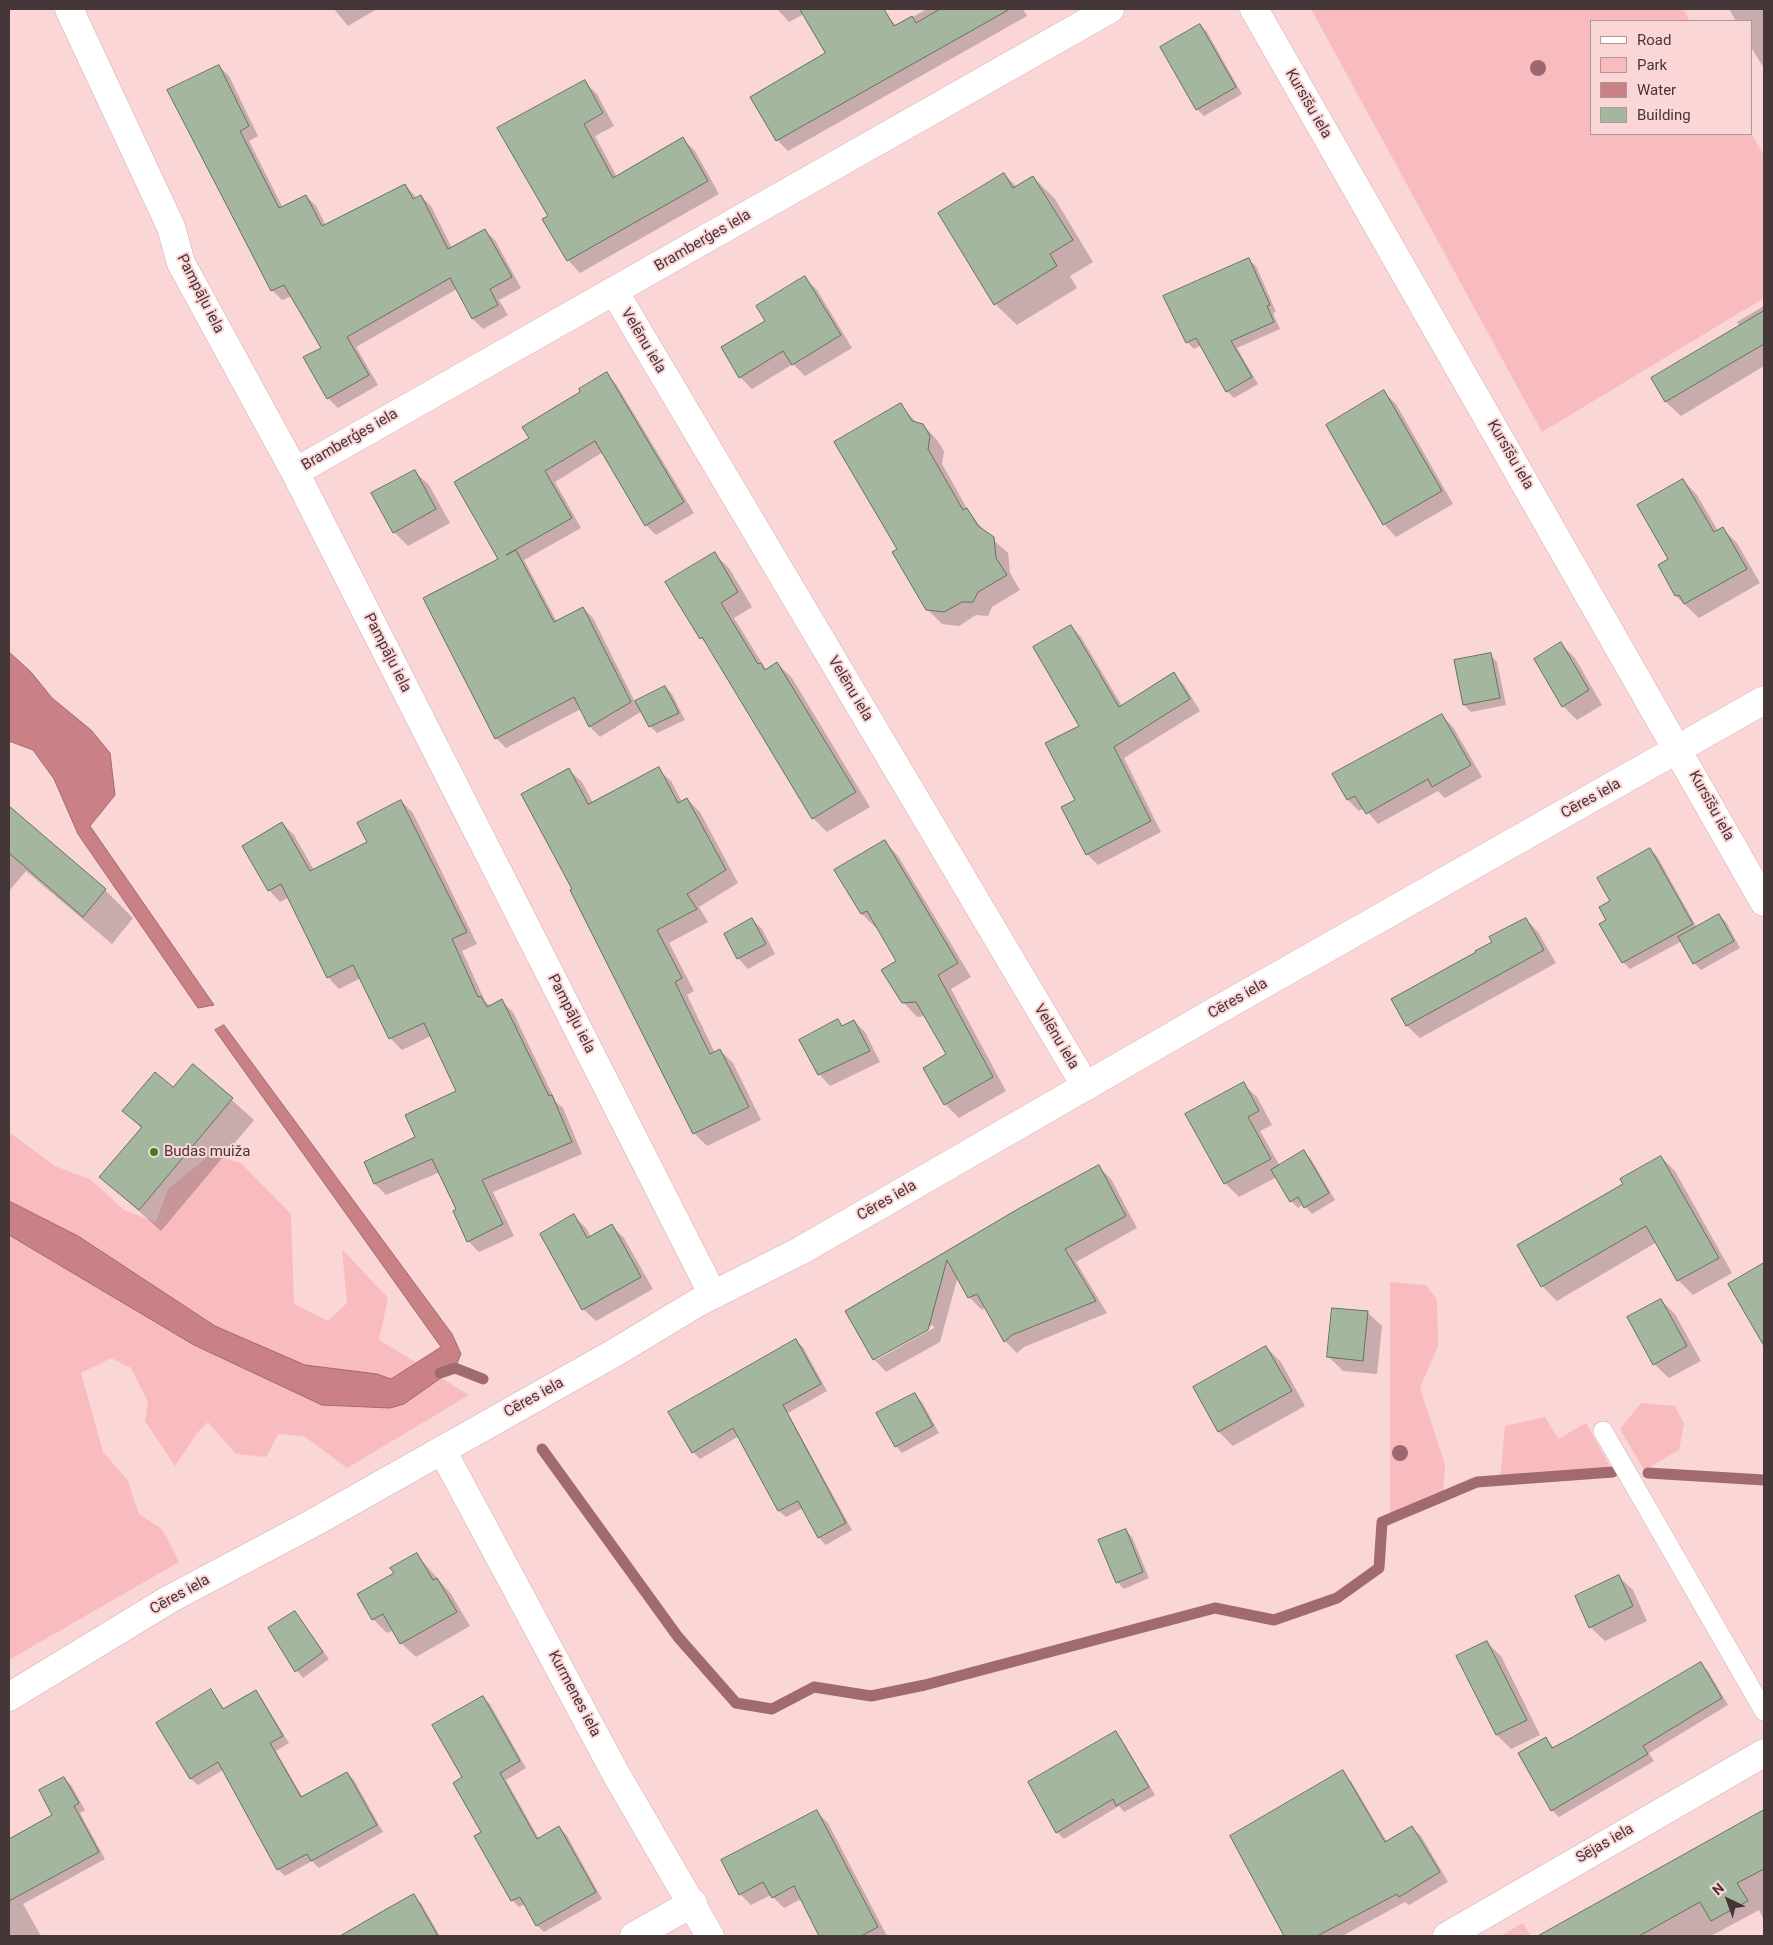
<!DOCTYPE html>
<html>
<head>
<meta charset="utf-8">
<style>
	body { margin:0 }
	#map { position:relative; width:1773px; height:1945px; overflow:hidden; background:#fbd6d7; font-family:Roboto,sans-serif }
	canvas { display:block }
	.frame { position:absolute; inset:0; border:10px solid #453637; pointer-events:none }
	.legend { position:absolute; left:1590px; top:20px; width:162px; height:115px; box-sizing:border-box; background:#fbd6d7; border:1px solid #b29697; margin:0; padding:6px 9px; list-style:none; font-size:15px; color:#453637 }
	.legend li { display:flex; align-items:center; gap:10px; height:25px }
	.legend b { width:25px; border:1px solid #b29697 }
	.north { position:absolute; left:1703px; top:1875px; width:50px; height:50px; -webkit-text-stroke:4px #fbd6d7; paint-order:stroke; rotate:318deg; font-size:14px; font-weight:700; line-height:20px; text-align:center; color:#453637 }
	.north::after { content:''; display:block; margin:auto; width:18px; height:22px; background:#453637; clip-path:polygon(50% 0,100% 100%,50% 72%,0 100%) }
</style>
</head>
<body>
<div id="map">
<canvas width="1773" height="1945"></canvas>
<div class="frame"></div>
<ul class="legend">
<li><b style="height:6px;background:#fff"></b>Road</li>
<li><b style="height:14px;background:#f8bcbf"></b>Park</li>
<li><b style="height:14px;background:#c98186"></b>Water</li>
<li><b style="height:14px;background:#a4b79e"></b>Building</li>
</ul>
<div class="north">N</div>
</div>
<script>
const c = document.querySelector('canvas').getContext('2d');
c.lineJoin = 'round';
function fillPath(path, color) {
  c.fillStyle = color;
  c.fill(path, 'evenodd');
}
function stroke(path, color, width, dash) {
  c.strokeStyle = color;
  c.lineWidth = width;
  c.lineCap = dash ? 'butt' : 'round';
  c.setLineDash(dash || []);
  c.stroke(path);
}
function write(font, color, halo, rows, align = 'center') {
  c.font = font + ' Roboto,sans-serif';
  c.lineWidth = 4;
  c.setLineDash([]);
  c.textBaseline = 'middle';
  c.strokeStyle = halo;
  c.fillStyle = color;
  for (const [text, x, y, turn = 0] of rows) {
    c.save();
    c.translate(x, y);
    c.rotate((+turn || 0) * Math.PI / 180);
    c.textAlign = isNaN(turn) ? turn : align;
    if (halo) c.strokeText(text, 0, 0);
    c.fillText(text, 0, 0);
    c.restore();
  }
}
fillPath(new Path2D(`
	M 1311,9 L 1683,9 L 1690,21 L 1592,21 L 1592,134 L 1752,134 L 1764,156 L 1764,298 L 1542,432 Z
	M 9,1132 L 55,1166 L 91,1180 L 124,1210 L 156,1222 L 168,1189 L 211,1154 L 241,1163 L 291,1214 L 294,1304 L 328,1321 L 347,1303 L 342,1249 L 388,1298 L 379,1340 L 469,1395 L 347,1468 L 304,1436 L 278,1434 L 266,1457 L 236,1454 L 208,1422 L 198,1432 L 175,1466 L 145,1421 L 148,1402 L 131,1368 L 111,1358 L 81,1373 L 103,1452 L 127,1479 L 139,1514 L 162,1529 L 179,1562 L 9,1660 Z
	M 1390,1282 L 1426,1285 L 1437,1300 L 1438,1346 L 1420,1388 L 1445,1465 L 1443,1496 L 1390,1519 Z
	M 1641,1403 L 1675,1406 L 1684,1424 L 1679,1450 L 1644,1470 L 1620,1429 Z
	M 1545,1417 L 1558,1439 L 1586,1423 L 1613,1472 L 1500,1480 L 1505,1426 Z
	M 1523,1923 L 1531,1936 L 1500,1936 Z`), '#f8bcbf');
const water = new Path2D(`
	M 9,652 L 31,672 L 52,698 L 91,730 L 110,753 L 115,795 L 90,826 L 214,1005 L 198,1008 L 78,834 L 54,779 L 33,750 L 9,741 Z
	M 224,1025 L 452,1334 L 461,1354 L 455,1368 L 404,1404 L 390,1408 L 322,1405 L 194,1345 L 9,1235 L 9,1201 L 78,1236 L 215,1326 L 305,1365 L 377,1374 L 391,1379 L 441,1347 L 215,1030 Z`);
fillPath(water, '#c98186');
stroke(water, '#a16a6e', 1);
fillPath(new Path2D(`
	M 334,9 L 377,9 L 348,26 Z
	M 777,9 L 837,9 L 852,37 L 888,17 L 897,26 L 927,9 L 1023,9 L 1027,16 L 788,151 L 777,140 L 827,54 L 804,14 L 789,22 Z
	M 1729,9 L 1764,9 L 1764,68 L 1752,49 L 1752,21 L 1736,21 Z
	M 1200,25 L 1207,32 L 1242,94 L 1204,116 L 1197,109 L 1162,47 Z
	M 219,66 L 229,76 L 258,136 L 249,141 L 283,208 L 306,196 L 316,206 L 326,226 L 405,185 L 417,198 L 421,196 L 431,206 L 452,248 L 484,230 L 495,240 L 521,288 L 499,300 L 508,315 L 483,329 L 473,319 L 457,289 L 356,347 L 378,385 L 338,408 L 328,398 L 323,348 L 292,296 L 282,300 L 272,290 Z
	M 585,82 L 597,94 L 614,126 L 595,136 L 617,177 L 683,139 L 695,151 L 719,194 L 580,273 L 568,260 L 550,216 Z
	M 1004,174 L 1017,187 L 1033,177 L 1055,199 L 1093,262 L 1070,276 L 1077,288 L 1017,325 L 995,304 Z
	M 1249,260 L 1256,266 L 1276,312 L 1273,313 L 1280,329 L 1237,348 L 1258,384 L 1234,398 L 1227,391 L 1201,345 L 1194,349 L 1187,342 Z
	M 804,277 L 817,290 L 852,348 L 805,376 L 793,364 L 752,389 L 740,377 L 767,322 Z
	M 1764,306 L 1764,366 L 1681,416 L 1666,402 L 1652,378 L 1740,327 L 1737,322 Z
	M 606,374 L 616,384 L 694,513 L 656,535 L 646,525 L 603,452 L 555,482 L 581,528 L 524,560 L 557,622 L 583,608 L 593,618 L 635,702 L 665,687 L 672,694 L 685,720 L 657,733 L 650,726 L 642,711 L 600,737 L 590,727 L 581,709 L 506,748 L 496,738 L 500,559 L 530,438 L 582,392 Z
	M 1384,392 L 1396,404 L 1453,504 L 1396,537 L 1384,524 Z
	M 900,405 L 918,424 L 923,425 L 937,440 L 944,451 L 942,464 L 969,512 L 987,534 L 1008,553 L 1010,573 L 1020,590 L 992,607 L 988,616 L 976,615 L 959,626 L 942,624 L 927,609 L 898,550 Z
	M 414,471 L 429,485 L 450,523 L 408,546 L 394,532 Z
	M 1683,480 L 1697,495 L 1718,531 L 1723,529 L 1737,543 L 1760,583 L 1699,618 L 1676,596 L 1669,560 Z
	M 714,554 L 729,568 L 752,607 L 734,618 L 765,668 L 767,670 L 777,663 L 792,678 L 870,807 L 827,832 L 813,818 L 710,647 L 701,638 Z
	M 1071,626 L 1081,637 L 1122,706 L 1173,674 L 1184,685 L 1200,711 L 1124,758 L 1161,832 L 1098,865 L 1087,854 L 1076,801 L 1081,726 Z
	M 1561,644 L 1575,658 L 1602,705 L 1577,720 L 1563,706 Z
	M 1490,655 L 1497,662 L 1506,705 L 1471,712 L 1464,705 Z
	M 1441,715 L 1453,727 L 1482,777 L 1445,798 L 1438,791 L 1378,824 L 1364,808 L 1359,811 L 1348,800 L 1334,774 Z
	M 658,769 L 671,781 L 682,802 L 687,799 L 700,812 L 738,883 L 699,907 L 708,922 L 669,943 L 694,991 L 687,995 L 715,1053 L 720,1050 L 733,1063 L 761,1120 L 707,1146 L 694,1133 L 682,1107 L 677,1103 L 571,891 L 574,890 L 569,770 L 582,782 L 593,803 Z
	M 401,801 L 413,813 L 477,944 L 462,951 L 485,1001 L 490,1006 L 501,1001 L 513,1012 L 556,1102 L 563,1108 L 582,1154 L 493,1192 L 514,1236 L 479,1252 L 468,1241 L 458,1210 L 440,1172 L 386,1195 L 375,1184 L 365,1163 L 417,1137 L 458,1092 L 431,1036 L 402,1050 L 390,1038 L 361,978 L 339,989 L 328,977 L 289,897 L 280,902 L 269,890 L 282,823 L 294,835 L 314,870 L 369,842 Z
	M 9,807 L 105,890 L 133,918 L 112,944 L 26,871 L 9,891 Z
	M 885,842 L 898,856 L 971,977 L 951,989 L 1006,1091 L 959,1118 L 945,1104 L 948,1055 L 925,1016 L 917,1017 L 903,1002 L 898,961 L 878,926 L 876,928 L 862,914 L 836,870 Z
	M 1650,849 L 1657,856 L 1697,928 L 1719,915 L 1726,922 L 1740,948 L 1701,970 L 1694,963 L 1682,941 L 1630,969 L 1623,962 L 1608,921 L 1612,901 Z
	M 752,919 L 762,929 L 775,954 L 748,969 L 738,958 Z
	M 1526,919 L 1538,932 L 1556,963 L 1420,1038 L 1407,1026 L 1393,999 L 1494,942 Z
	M 838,1021 L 844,1027 L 854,1021 L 865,1032 L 880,1062 L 830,1086 L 819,1074 Z
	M 193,1065 L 254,1120 L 161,1231 L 101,1177 L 142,1129 L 124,1111 L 173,1089 Z
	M 1243,1084 L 1257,1097 L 1272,1125 L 1260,1131 L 1280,1166 L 1304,1152 L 1311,1159 L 1335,1200 L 1312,1214 L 1303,1204 L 1298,1208 L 1291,1201 L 1277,1177 L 1239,1197 L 1225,1183 L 1220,1172 Z
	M 1661,1157 L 1675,1171 L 1732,1273 L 1693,1295 L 1678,1280 L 1657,1242 L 1557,1301 L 1542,1286 L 1519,1246 L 1625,1184 Z
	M 1099,1167 L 1111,1179 L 1137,1228 L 1076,1262 L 1107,1313 L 1024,1347 L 1017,1353 L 1005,1341 L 986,1307 L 982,1310 L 969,1297 L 958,1276 L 940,1342 L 886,1372 L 874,1359 L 846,1312 ZM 933,1325 L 934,1328 L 876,1360 L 876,1357 Z
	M 574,1216 L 586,1228 L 591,1237 L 612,1226 L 624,1238 L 653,1289 L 596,1321 L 583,1309 Z
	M 1764,1264 L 1764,1335 L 1763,1336 L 1730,1284 Z
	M 1661,1300 L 1675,1314 L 1701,1361 L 1669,1378 L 1654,1364 Z
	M 1367,1312 L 1382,1326 L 1377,1374 L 1343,1371 L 1329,1357 Z
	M 796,1341 L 803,1347 L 827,1391 L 788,1413 L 852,1530 L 826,1545 L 819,1538 L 803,1508 L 786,1517 L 779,1511 L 739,1436 L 700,1459 L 693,1452 Z
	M 1266,1347 L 1281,1362 L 1305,1406 L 1233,1446 L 1219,1432 L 1195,1387 Z
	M 915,1395 L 922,1402 L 939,1433 L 902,1453 L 896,1446 Z
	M 1126,1530 L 1132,1537 L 1149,1578 L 1124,1589 L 1117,1582 Z
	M 417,1555 L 451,1594 L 470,1626 L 416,1657 L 401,1643 L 394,1630 L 387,1633 L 373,1619 L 396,1574 Z
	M 1618,1576 L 1633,1590 L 1647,1621 L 1605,1641 L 1590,1627 Z
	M 294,1612 L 329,1659 L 303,1678 L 279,1647 Z
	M 1486,1642 L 1501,1656 L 1540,1735 L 1511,1749 L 1497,1735 L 1458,1656 Z
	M 1701,1664 L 1708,1671 L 1728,1705 L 1649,1753 L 1654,1761 L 1559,1817 L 1552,1810 L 1546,1739 L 1554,1748 Z
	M 211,1691 L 225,1710 L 255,1692 L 262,1699 L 289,1743 L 276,1751 L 303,1798 L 347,1773 L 354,1780 L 383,1832 L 319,1868 L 312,1861 L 285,1876 L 278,1869 L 223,1770 L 198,1785 L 191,1779 L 157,1723 Z
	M 483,1697 L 490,1704 L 526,1768 L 506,1780 L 539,1839 L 559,1828 L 566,1834 L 602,1899 L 544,1932 L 537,1925 L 525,1904 L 519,1907 L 512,1900 L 482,1832 L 464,1777 Z
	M 1116,1733 L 1122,1740 L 1155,1795 L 1124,1812 L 1119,1806 L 1064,1839 L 1057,1832 Z
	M 1342,1772 L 1351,1781 L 1387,1842 L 1412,1828 L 1421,1836 L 1448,1882 L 1409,1905 L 1405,1902 L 1342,1936 L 1285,1936 L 1232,1837 Z
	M 64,1778 L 71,1785 L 85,1810 L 80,1813 L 105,1859 L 23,1904 L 41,1936 L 9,1936 L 9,1840 L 54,1816 Z
	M 817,1812 L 828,1823 L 887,1936 L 820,1936 L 801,1899 L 784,1908 L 771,1895 L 751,1905 L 740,1894 Z
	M 1764,1813 L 1764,1920 L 1759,1910 L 1711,1936 L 1549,1936 L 1557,1931 L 1555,1928 Z
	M 414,1896 L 421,1903 L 440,1936 L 350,1936 L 348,1933 Z`), '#0003');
stroke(new Path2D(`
	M 440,1373 L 455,1368 L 483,1379
	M 542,1449 L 678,1637 L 736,1703 L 772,1709 L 814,1687 L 871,1696 L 925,1685 L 1215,1608 L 1274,1620 L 1337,1598 L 1379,1568 L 1382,1522 L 1477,1482 L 1613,1472
	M 1648,1473 L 1764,1480`), '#a16a6e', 11);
const building = new Path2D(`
	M 800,9 L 884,9 L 894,26 L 912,16 L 916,23 L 940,9 L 1010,9 L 776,141 L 750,97 L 825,53 Z
	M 1200,24 L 1236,87 L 1196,110 L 1160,47 Z
	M 219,65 L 249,126 L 240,131 L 279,208 L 306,195 L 322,226 L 405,184 L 413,199 L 421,195 L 448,249 L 485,229 L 512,277 L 490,289 L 498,305 L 472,319 L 450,278 L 347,337 L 369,375 L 327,399 L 303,357 L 321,348 L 284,285 L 271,291 L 167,90 Z
	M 585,80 L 603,113 L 584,124 L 613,178 L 683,137 L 708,181 L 567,261 L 542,219 L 548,216 L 497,128 Z
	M 1004,173 L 1013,188 L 1033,176 L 1073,240 L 1050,254 L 1057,266 L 994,305 L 938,213 Z
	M 1249,258 L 1270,305 L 1267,306 L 1274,322 L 1231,341 L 1252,377 L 1226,392 L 1196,338 L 1186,343 L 1163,296 Z
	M 805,276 L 841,335 L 792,365 L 783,351 L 739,378 L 721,347 L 765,321 L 756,306 Z
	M 1764,311 L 1764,344 L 1665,402 L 1651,378 Z
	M 607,372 L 684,502 L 645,526 L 595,441 L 545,471 L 572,518 L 506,555 L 516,550 L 554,622 L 583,607 L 631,702 L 589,727 L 574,697 L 495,739 L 423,598 L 498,559 L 454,482 L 529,438 L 522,427 L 580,392 L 579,389 Z
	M 1384,390 L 1442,491 L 1383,525 L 1326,425 Z
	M 901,403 L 912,421 L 923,424 L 930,436 L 928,449 L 963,510 L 967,508 L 978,526 L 994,537 L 996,558 L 1007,575 L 978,592 L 973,602 L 962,602 L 944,612 L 926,610 L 892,552 L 897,549 L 834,442 Z
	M 415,470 L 436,509 L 393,533 L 371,493 Z
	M 1683,479 L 1714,532 L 1723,527 L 1747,569 L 1684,604 L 1679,595 L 1675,596 L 1658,565 L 1668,559 L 1637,505 Z
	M 715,552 L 738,592 L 721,603 L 758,664 L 761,663 L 765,670 L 777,662 L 856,792 L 812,819 L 702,637 L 700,639 L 665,582 Z
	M 1071,625 L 1119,707 L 1174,672 L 1190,699 L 1114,747 L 1151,821 L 1086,855 L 1061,807 L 1075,800 L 1045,743 L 1079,726 L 1033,647 Z
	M 1561,642 L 1589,690 L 1562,707 L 1534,659 Z
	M 1491,653 L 1500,698 L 1463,705 L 1454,660 Z
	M 665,686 L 679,713 L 649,727 L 635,701 Z
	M 1442,714 L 1471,765 L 1432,787 L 1428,779 L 1366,814 L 1355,796 L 1347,800 L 1332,774 Z
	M 659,767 L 678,803 L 687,798 L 726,870 L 687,894 L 697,909 L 657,930 L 682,978 L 675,982 L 710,1054 L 720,1049 L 749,1107 L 693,1134 L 570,890 L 572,889 L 521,794 L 569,768 L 588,804 Z
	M 401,800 L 467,932 L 452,939 L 478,997 L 481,996 L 487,1007 L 502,999 L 549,1096 L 552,1095 L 572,1142 L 482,1180 L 503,1224 L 467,1242 L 453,1211 L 456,1209 L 432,1159 L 374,1184 L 364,1162 L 415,1137 L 405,1115 L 456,1091 L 424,1023 L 389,1039 L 353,965 L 327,978 L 281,884 L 268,891 L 242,846 L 282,822 L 310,871 L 367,842 L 357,823 Z
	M 9,806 L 106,889 L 83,917 L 9,853 Z
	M 885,840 L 958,963 L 938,975 L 993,1077 L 944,1105 L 923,1068 L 946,1054 L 916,1002 L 902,1003 L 881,970 L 896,961 L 867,911 L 861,914 L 834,870 Z
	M 1650,848 L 1693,924 L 1622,963 L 1599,924 L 1606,920 L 1599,907 L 1610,901 L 1597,878 Z
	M 1719,914 L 1734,941 L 1693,964 L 1678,937 Z
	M 752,918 L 766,944 L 737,959 L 724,934 Z
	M 1526,918 L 1544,950 L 1406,1026 L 1391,999 L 1476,952 L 1475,951 L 1492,942 L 1489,937 Z
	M 838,1019 L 842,1026 L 854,1020 L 870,1051 L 818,1075 L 799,1040 Z
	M 193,1064 L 233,1098 L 139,1210 L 99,1177 L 142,1127 L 122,1111 L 155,1072 L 173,1087 Z
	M 1244,1082 L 1259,1111 L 1248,1117 L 1271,1159 L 1224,1184 L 1185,1114 Z
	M 1304,1150 L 1329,1193 L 1304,1208 L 1298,1197 L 1290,1202 L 1271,1170 Z
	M 1661,1156 L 1719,1258 L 1677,1281 L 1646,1226 L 1541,1287 L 1517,1245 L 1623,1184 L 1620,1179 Z
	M 1099,1165 L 1126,1216 L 1065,1249 L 1096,1301 L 1012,1335 L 1004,1342 L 977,1294 L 968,1298 L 947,1260 L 928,1330 L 873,1360 L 845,1311 L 1018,1209 Z
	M 574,1214 L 587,1238 L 612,1224 L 641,1277 L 582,1310 L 540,1234 Z
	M 1764,1263 L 1764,1346 L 1728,1284 Z
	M 1661,1299 L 1687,1346 L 1653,1365 L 1627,1317 Z
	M 1332,1308 L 1368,1311 L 1363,1361 L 1327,1357 Z
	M 796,1339 L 821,1384 L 783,1405 L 846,1523 L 818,1538 L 798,1501 L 778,1511 L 733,1428 L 692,1453 L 668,1412 Z
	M 1266,1346 L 1292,1391 L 1218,1432 L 1193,1387 Z
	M 915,1393 L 933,1426 L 895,1447 L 876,1413 Z
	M 1126,1529 L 1143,1572 L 1116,1583 L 1098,1540 Z
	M 417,1553 L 433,1580 L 437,1578 L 457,1612 L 400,1644 L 383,1614 L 372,1620 L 357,1594 L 394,1573 L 390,1568 Z
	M 1619,1575 L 1633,1606 L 1589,1628 L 1575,1596 Z
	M 295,1611 L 323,1652 L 295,1672 L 268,1628 Z
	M 1487,1641 L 1527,1720 L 1496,1735 L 1456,1656 Z
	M 1701,1662 L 1722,1698 L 1643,1746 L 1648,1754 L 1551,1811 L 1518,1753 L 1546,1737 L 1552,1748 L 1573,1737 Z
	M 211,1689 L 223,1709 L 256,1690 L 283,1736 L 270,1743 L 301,1797 L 347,1772 L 377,1825 L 311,1861 L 307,1854 L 277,1870 L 218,1762 L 190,1779 L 156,1723 Z
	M 483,1696 L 520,1761 L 500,1773 L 537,1839 L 559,1826 L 596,1892 L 536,1926 L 520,1897 L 511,1901 L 474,1836 L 481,1832 L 453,1783 L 462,1777 L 432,1725 Z
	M 1116,1731 L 1149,1787 L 1116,1806 L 1113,1799 L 1056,1833 L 1028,1782 Z
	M 1343,1770 L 1385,1842 L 1412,1826 L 1440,1872 L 1399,1897 L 1397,1894 L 1317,1936 L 1284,1936 L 1230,1836 Z
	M 64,1777 L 79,1803 L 74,1806 L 99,1852 L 9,1901 L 9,1839 L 52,1815 L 39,1790 Z
	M 817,1810 L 878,1927 L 861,1936 L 819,1936 L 794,1886 L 772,1898 L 763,1882 L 739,1895 L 721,1860 Z
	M 1764,1810 L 1764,1869 L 1737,1883 L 1748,1901 L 1711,1921 L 1700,1902 L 1639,1936 L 1538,1936 Z
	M 414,1894 L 438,1936 L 340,1936 L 383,1911 Z`);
fillPath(building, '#a4b79e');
stroke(building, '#61735b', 1);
const lane = new Path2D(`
	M 1603,1431 L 1764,1711`);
const street = new Path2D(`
	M 69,9 L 171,227 L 181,263 L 295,472 L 713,1295
	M 1254,9 L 1764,902
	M 614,291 L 1086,1087
	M 295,472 L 1110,9
	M 442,1450 L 616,1774 L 710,1936
	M 9,1697 L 168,1600 L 313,1523 L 616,1352 L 697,1303 L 800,1251 L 1209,1015 L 1764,700
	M 634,1936 L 693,1903
	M 1447,1936 L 1764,1753`);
stroke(lane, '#d0acae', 20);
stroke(street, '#d0acae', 29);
stroke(lane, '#fff', 19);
stroke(street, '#fff', 28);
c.fillStyle = '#9c676e';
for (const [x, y] of [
	[1538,68],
	[1400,1453]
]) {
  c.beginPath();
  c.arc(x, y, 8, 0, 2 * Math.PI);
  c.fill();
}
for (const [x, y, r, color] of [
	[154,1152,5,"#3c8023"]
]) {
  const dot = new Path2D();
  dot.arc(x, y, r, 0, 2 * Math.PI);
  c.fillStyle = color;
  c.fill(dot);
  stroke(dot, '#fbd6d7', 2);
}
write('15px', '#453637', '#fbd6d7', [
	["Kursīšu iela",1308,104,60],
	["Bramberģes iela",703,241,-30],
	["Pampāļu iela",200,294,63],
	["Velēnu iela",643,341,59],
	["Bramberģes iela",350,440,-30],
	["Kursīšu iela",1510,455,60],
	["Pampāļu iela",387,653,63],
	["Velēnu iela",850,689,59],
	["Cēres iela",1591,799,-29],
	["Kursīšu iela",1711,806,61],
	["Cēres iela",1238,999,-30],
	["Pampāļu iela",571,1014,63],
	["Velēnu iela",1056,1037,59],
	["Cēres iela",887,1201,-30],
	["Cēres iela",534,1398,-29],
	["Cēres iela",180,1595,-29],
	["Kurmenes iela",574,1694,62],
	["Sējas iela",1605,1844,-30]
]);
write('15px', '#453637', '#fbd6d7', [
	["Budas muiža",164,1152]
], 'left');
</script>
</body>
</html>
